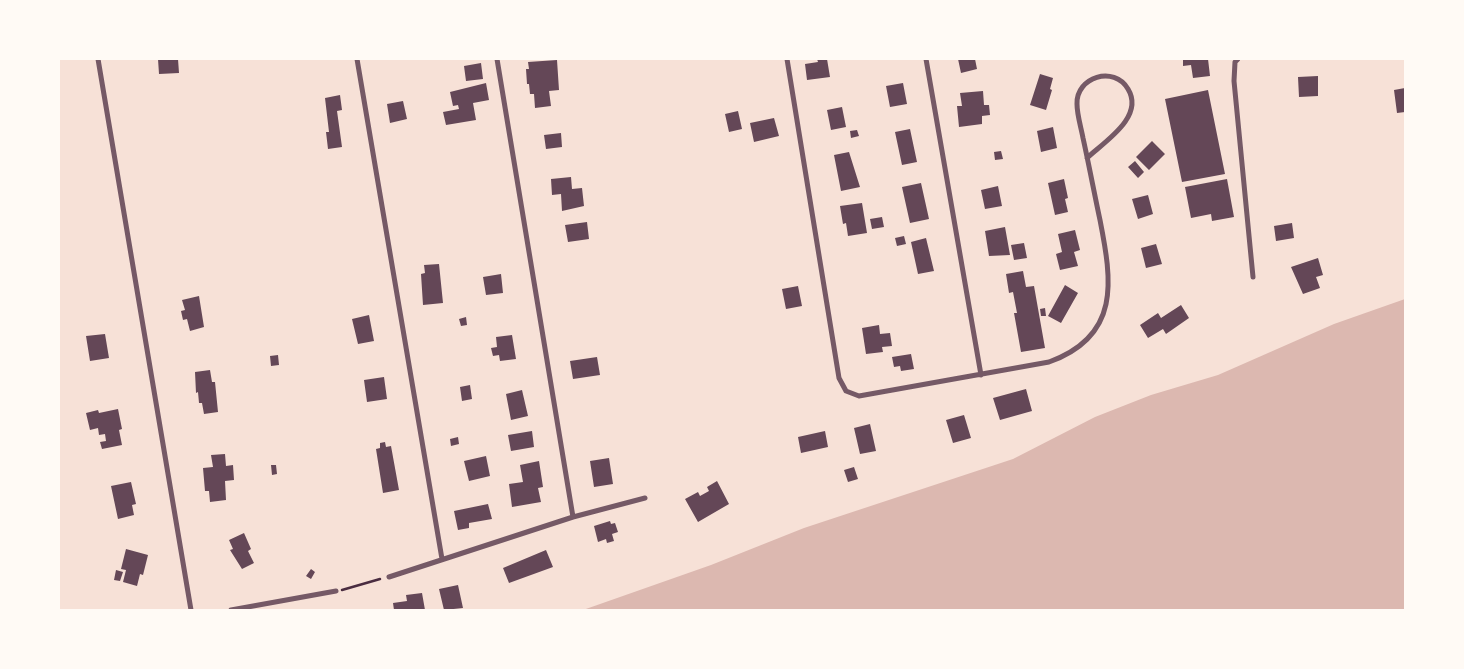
<!DOCTYPE html>
<html>
<head>
<meta charset="utf-8">
<style>
	body { margin:0 }
	#map { position:relative; width:1464px; height:669px; overflow:hidden; background:#f7e1d7; font-family:"Noto Serif",serif }
	canvas { display:block }
	.frame { position:absolute; inset:0; border:60px solid #fffaf5; pointer-events:none }
</style>
</head>
<body>
<div id="map">
<canvas width="1464" height="669"></canvas>
<div class="frame"></div>
</div>
<script>
const c = document.querySelector('canvas').getContext('2d');
c.lineJoin = 'round';
function fillPath(path, color) {
  c.fillStyle = color;
  c.fill(path, 'evenodd');
}
function stroke(path, color, width, dash) {
  c.strokeStyle = color;
  c.lineWidth = width;
  c.lineCap = dash ? 'butt' : 'round';
  c.setLineDash(dash || []);
  c.stroke(path);
}
fillPath(new Path2D(`
	M 1405,299 L 1405,610 L 583,610 L 711,565 L 804,528 L 1013,459 L 1095,417 L 1151,395 L 1218,375 L 1334,324 Z`), '#dcb8b0');
fillPath(new Path2D(`
	M 158,59 L 178,59 L 179,73 L 159,74 Z
	M 817,59 L 827,59 L 830,77 L 807,80 L 805,64 L 818,62 Z
	M 958,59 L 975,59 L 977,69 L 961,73 Z
	M 1183,59 L 1208,59 L 1210,76 L 1193,78 L 1191,65 L 1183,66 Z
	M 557,60 L 559,90 L 549,91 L 551,106 L 535,108 L 534,94 L 530,94 L 529,84 L 527,84 L 526,69 L 529,69 L 528,62 Z
	M 481,63 L 483,79 L 466,81 L 464,66 Z
	M 1040,74 L 1053,78 L 1050,89 L 1052,90 L 1046,110 L 1030,105 Z
	M 1318,76 L 1318,96 L 1299,97 L 1298,77 Z
	M 486,83 L 489,100 L 473,103 L 476,120 L 446,125 L 443,112 L 459,109 L 458,105 L 453,106 L 450,92 Z
	M 903,83 L 907,104 L 890,107 L 886,86 Z
	M 1405,88 L 1405,112 L 1397,113 L 1394,90 Z
	M 1208,90 L 1225,174 L 1182,182 L 1165,99 Z
	M 983,91 L 984,105 L 989,105 L 990,115 L 982,116 L 982,124 L 959,127 L 957,106 L 962,106 L 960,93 Z
	M 340,95 L 342,110 L 337,111 L 342,147 L 328,149 L 326,132 L 329,132 L 325,98 Z
	M 403,101 L 407,119 L 390,123 L 387,104 Z
	M 842,107 L 846,127 L 831,130 L 827,110 Z
	M 738,111 L 742,129 L 729,132 L 725,114 Z
	M 774,118 L 779,136 L 754,142 L 750,123 Z
	M 1053,127 L 1057,148 L 1041,152 L 1037,131 Z
	M 910,129 L 917,162 L 902,165 L 895,132 Z
	M 857,130 L 859,136 L 851,138 L 850,131 Z
	M 561,133 L 562,147 L 546,149 L 544,135 Z
	M 1152,141 L 1165,154 L 1149,170 L 1136,157 Z
	M 1001,151 L 1003,159 L 995,160 L 994,152 Z
	M 849,152 L 860,187 L 841,191 L 834,155 Z
	M 1135,161 L 1144,172 L 1138,178 L 1128,167 Z
	M 571,177 L 572,189 L 582,188 L 584,206 L 562,211 L 561,194 L 552,195 L 551,179 Z
	M 1064,179 L 1068,198 L 1065,199 L 1068,212 L 1055,215 L 1048,183 Z
	M 1227,179 L 1234,217 L 1212,221 L 1211,214 L 1191,218 L 1185,187 Z
	M 921,183 L 929,219 L 910,223 L 902,187 Z
	M 998,186 L 1002,206 L 985,209 L 981,190 Z
	M 1148,195 L 1153,214 L 1138,219 L 1132,199 Z
	M 862,203 L 867,233 L 848,236 L 846,223 L 843,224 L 840,206 Z
	M 882,217 L 884,227 L 872,229 L 870,219 Z
	M 587,222 L 589,239 L 568,242 L 565,225 Z
	M 1292,223 L 1294,238 L 1276,241 L 1274,226 Z
	M 1005,227 L 1010,255 L 989,256 L 985,231 Z
	M 1075,230 L 1080,250 L 1074,252 L 1078,266 L 1060,270 L 1056,254 L 1062,252 L 1058,234 Z
	M 904,236 L 906,244 L 897,246 L 895,238 Z
	M 926,238 L 934,271 L 918,274 L 911,242 Z
	M 1024,243 L 1027,258 L 1014,260 L 1011,245 Z
	M 1156,244 L 1162,264 L 1146,268 L 1141,248 Z
	M 1318,258 L 1323,275 L 1316,277 L 1320,288 L 1303,294 L 1291,267 Z
	M 439,264 L 443,303 L 423,305 L 421,274 L 425,273 L 424,265 Z
	M 1023,271 L 1026,287 L 1034,286 L 1045,348 L 1021,352 L 1014,313 L 1017,313 L 1013,292 L 1009,293 L 1006,274 Z
	M 501,274 L 503,293 L 486,295 L 483,277 Z
	M 1065,285 L 1078,293 L 1061,323 L 1048,316 Z
	M 798,286 L 802,306 L 786,309 L 782,289 Z
	M 199,296 L 204,327 L 190,331 L 187,319 L 183,320 L 181,311 L 185,310 L 182,300 Z
	M 1181,305 L 1189,318 L 1166,334 L 1163,329 L 1148,338 L 1140,325 L 1158,313 L 1161,318 Z
	M 1045,308 L 1046,316 L 1041,316 L 1040,309 Z
	M 369,315 L 374,341 L 358,344 L 352,319 Z
	M 466,317 L 467,325 L 461,326 L 459,319 Z
	M 879,325 L 880,334 L 890,333 L 892,346 L 882,347 L 883,352 L 866,354 L 862,328 Z
	M 105,334 L 109,358 L 90,361 L 86,336 Z
	M 512,335 L 516,359 L 500,361 L 499,355 L 493,356 L 491,348 L 497,347 L 496,337 Z
	M 911,354 L 914,369 L 901,371 L 900,366 L 894,367 L 892,357 Z
	M 278,355 L 279,365 L 271,366 L 270,356 Z
	M 597,357 L 600,375 L 573,379 L 570,361 Z
	M 210,370 L 212,382 L 215,382 L 218,412 L 204,414 L 202,403 L 199,403 L 198,392 L 196,393 L 195,372 Z
	M 384,377 L 387,399 L 367,402 L 364,380 Z
	M 470,385 L 472,399 L 462,401 L 460,387 Z
	M 1026,389 L 1032,411 L 1000,420 L 993,398 Z
	M 522,390 L 528,416 L 511,420 L 506,394 Z
	M 118,409 L 122,429 L 119,430 L 122,445 L 102,449 L 100,442 L 106,441 L 105,434 L 99,435 L 98,428 L 90,430 L 86,413 L 98,410 L 99,413 Z
	M 964,415 L 971,438 L 953,443 L 946,420 Z
	M 870,424 L 876,451 L 860,454 L 854,428 Z
	M 532,431 L 534,447 L 511,451 L 508,435 Z
	M 825,431 L 828,447 L 801,453 L 798,437 Z
	M 458,437 L 459,444 L 451,446 L 450,439 Z
	M 385,442 L 386,447 L 391,446 L 399,490 L 383,493 L 376,449 L 380,448 L 380,443 Z
	M 225,454 L 226,466 L 233,465 L 234,480 L 225,481 L 226,500 L 210,502 L 209,491 L 205,491 L 203,468 L 213,467 L 211,455 Z
	M 486,456 L 490,476 L 469,481 L 464,461 Z
	M 609,458 L 613,484 L 594,487 L 590,461 Z
	M 539,461 L 543,487 L 538,488 L 541,502 L 512,507 L 509,484 L 523,482 L 520,465 Z
	M 271,465 L 276,465 L 277,474 L 272,475 Z
	M 854,467 L 858,479 L 848,482 L 844,470 Z
	M 717,481 L 729,504 L 698,522 L 685,499 L 698,492 L 700,496 L 709,491 L 707,487 Z
	M 131,482 L 136,504 L 132,505 L 134,515 L 118,519 L 111,486 Z
	M 488,504 L 492,519 L 469,523 L 469,528 L 458,530 L 454,511 Z
	M 610,521 L 611,524 L 615,523 L 618,532 L 612,534 L 614,541 L 607,543 L 606,539 L 598,542 L 594,526 Z
	M 244,533 L 251,549 L 248,551 L 254,563 L 242,569 L 230,550 L 233,549 L 229,540 Z
	M 126,549 L 148,555 L 143,575 L 140,574 L 137,586 L 123,582 L 126,570 L 121,569 Z
	M 546,550 L 553,567 L 509,583 L 503,568 Z
	M 311,569 L 315,572 L 311,579 L 306,576 Z
	M 116,570 L 123,572 L 120,581 L 114,580 Z
	M 458,585 L 463,608 L 444,610 L 439,589 Z
	M 422,593 L 425,610 L 394,610 L 393,603 L 407,601 L 406,595 Z`), '#644757');
stroke(new Path2D(`
	M 342,590 L 380,579`), '#4a2c40', 2.5);
stroke(new Path2D(`
	M 98,59 L 191,610
	M 357,59 L 442,559
	M 497,59 L 573,517
	M 787,59 L 839,378 L 846,391 L 859,396 L 1049,362 C 1121,336 1112,281 1100,220 C 1094,192 1089,165 1083,138 C 1081,127 1077,115 1077,104 C 1076,77 1114,65 1128,89 C 1145,117 1104,142 1087,158
	M 926,59 L 981,375
	M 1238,59 L 1235,62 L 1234,81 L 1253,277
	M 389,577 L 573,517 L 645,498
	M 231,610 L 336,591`), '#755966', 5);
</script>
</body>
</html>
